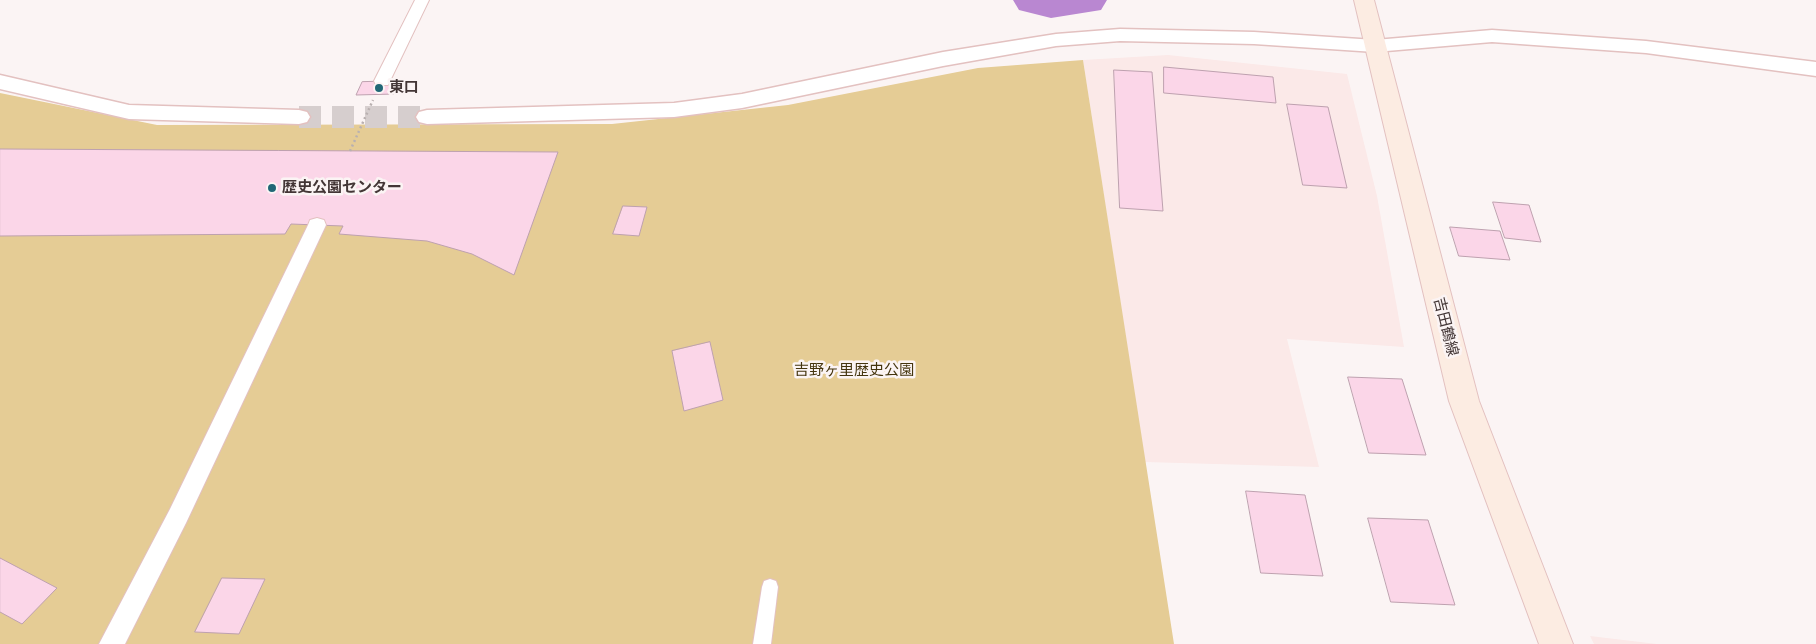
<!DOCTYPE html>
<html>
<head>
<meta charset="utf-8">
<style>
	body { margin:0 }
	canvas { display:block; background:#fbf4f4 }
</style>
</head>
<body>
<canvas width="1816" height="644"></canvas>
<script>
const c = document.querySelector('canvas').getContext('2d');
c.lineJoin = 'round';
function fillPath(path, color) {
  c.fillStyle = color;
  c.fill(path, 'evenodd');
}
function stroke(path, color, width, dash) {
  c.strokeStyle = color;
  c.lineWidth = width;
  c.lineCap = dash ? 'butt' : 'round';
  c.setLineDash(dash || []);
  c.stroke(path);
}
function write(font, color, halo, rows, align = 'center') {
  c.font = font + ' Poppins,"Noto Sans JP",sans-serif';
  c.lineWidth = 5;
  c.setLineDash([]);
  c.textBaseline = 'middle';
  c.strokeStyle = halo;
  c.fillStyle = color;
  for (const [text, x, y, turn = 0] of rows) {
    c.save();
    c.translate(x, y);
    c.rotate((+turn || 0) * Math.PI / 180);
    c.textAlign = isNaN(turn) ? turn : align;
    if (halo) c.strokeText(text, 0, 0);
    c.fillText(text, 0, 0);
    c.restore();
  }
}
fillPath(new Path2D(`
	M 1168,55 L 1347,74 L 1377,196 L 1404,347 L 1287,339 L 1319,467 L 1145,462 L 1083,60 Z
	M 1590,636 L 1657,644 L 1594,644 Z`), '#fbe9e8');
fillPath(new Path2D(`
	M 1083,60 L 1174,644 L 0,644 L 0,93 L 157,125 L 612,124 L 788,105 L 978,68 Z`), '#e5cc95');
fillPath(new Path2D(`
	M 1013,0 L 1107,0 L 1101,10 L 1051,18 L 1019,10 Z`), '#b987d1');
const building = new Path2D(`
	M 1164,67 L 1273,77 L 1276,103 L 1164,93 Z
	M 1114,70 L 1152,72 L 1163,211 L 1120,208 Z
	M 401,81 L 395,94 L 356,95 L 362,82 Z
	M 1287,104 L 1328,107 L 1347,188 L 1303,185 Z
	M 0,149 L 558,152 L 514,275 L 472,254 L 427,241 L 339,234 L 343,226 L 291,224 L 285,234 L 0,236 Z
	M 1493,202 L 1529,205 L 1541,242 L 1505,238 Z
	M 623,206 L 647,207 L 639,236 L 613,234 Z
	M 1450,227 L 1500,231 L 1510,260 L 1459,256 Z
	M 710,342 L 723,400 L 684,411 L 672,351 Z
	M 1348,377 L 1402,379 L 1426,455 L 1369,453 Z
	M 1246,491 L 1305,495 L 1323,576 L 1261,573 Z
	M 1368,518 L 1428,520 L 1455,605 L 1391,602 Z
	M 0,558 L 57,588 L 22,624 L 0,612 Z
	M 222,578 L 265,579 L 239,634 L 195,632 Z`);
fillPath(building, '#fbd6e8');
stroke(building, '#bea1af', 1);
stroke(new Path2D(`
	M 299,117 L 427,117`), '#d6cece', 22, [22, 11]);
const service = new Path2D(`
	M 770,579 L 776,581 L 778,587 L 771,644 L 753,644 L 762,587 L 764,581 Z`);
const pedestrian = new Path2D(`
	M 415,0 L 429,0 L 390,81 L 388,85 L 376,85 L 374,81 Z
	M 317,218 L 324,220 L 326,225 L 186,523 L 125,644 L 99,644 L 170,509 L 308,225 L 310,220 Z`);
const minor = new Path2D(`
	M 1120,29 L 1254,32 L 1375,40 L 1492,30 L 1646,41 L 1816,62 L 1816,76 L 1646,53 L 1492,42 L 1375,52 L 1254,44 L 1120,41 L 1056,46 L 943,66 L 742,108 L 674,117 L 427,124 L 419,122 L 416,117 L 419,112 L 427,110 L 674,103 L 742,94 L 943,52 L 1056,34 Z
	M 0,75 L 129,105 L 299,110 L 307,112 L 310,117 L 307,122 L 299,124 L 129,119 L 0,89 Z`);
const secondary = new Path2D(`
	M 1354,0 L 1374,0 L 1479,401 L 1573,644 L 1539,644 L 1449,401 Z`);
stroke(service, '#e3c1c0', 2);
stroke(pedestrian, '#e3c1c0', 2);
stroke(minor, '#e3c1c0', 3);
stroke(secondary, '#e3c1c0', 2);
stroke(new Path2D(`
	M 350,151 L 373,100`), '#b9b0b0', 2.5, [2, 3]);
fillPath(service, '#fff');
fillPath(pedestrian, '#fff');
fillPath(minor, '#fff');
fillPath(secondary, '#fcece2');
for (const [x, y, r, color] of [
	[379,88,5,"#216776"],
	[272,188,5,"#216776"]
]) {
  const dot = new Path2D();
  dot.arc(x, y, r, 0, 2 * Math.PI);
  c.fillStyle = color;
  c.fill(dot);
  stroke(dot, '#fbf4f4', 2);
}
write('bold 15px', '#433636', '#fbf4f4', [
	["東口",389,88],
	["歴史公園センター",282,188]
], 'left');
write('15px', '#433636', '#fbf4f4', [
	["吉田鶴線",1445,327,76]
]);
write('15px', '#45350e', '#fbf4f4', [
	["吉野ヶ里歴史公園",854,371]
]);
</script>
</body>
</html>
